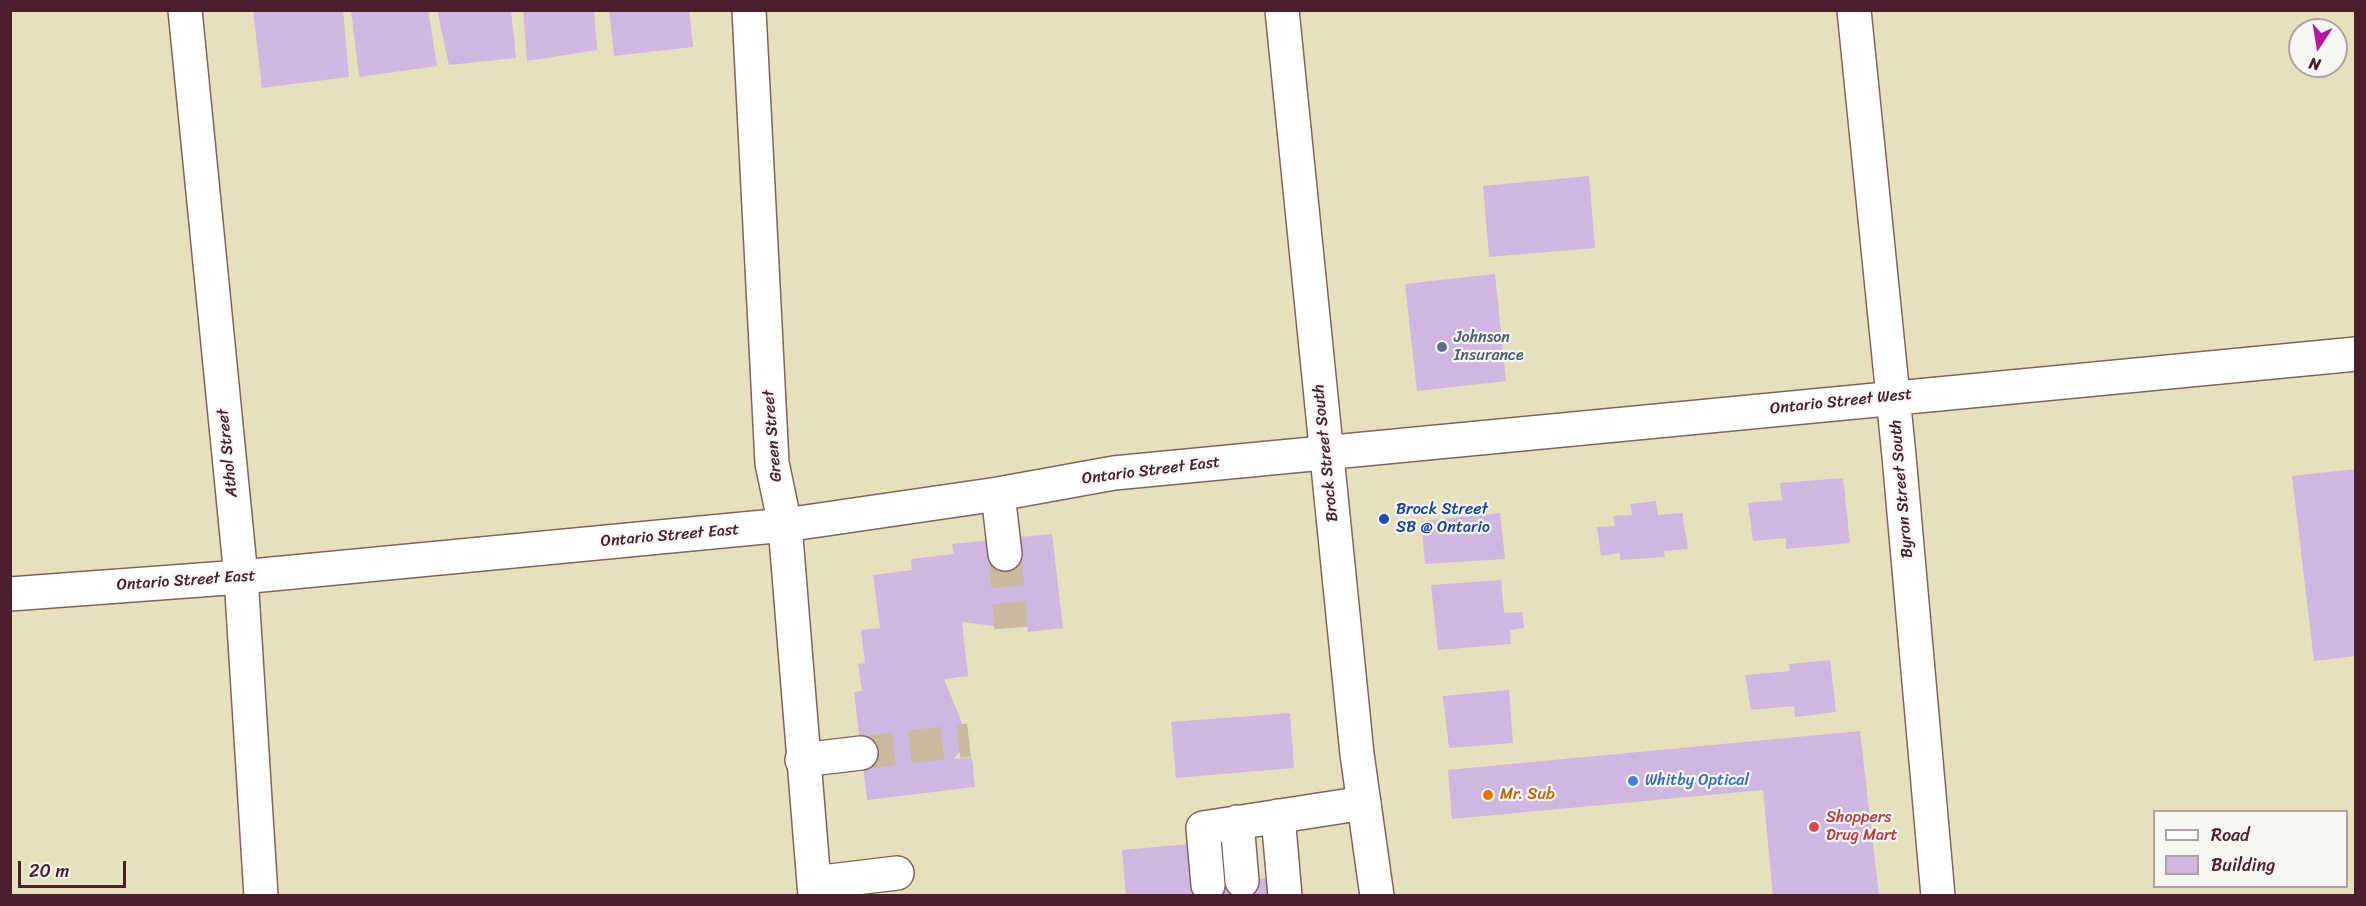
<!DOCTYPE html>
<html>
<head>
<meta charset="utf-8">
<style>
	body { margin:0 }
	#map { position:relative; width:2366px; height:906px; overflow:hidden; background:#e7e0bc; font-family:Sriracha,sans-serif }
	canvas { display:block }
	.frame { position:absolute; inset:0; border:12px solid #4a1f2b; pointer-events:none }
	.legend { position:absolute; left:2153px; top:810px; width:195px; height:78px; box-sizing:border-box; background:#f6f6f2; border:2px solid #b1a0a2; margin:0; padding:8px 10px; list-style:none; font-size:18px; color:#4a1f2b }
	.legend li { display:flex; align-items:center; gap:12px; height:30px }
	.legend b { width:30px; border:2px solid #b1a0a2 }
	.north { position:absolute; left:2288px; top:18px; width:60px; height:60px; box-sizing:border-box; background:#f6f6f2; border:2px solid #b1a0a2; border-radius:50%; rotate:192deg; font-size:16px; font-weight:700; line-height:24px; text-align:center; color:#4a1f2b }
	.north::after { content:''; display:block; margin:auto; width:21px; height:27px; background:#b5179e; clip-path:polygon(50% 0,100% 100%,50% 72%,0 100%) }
	.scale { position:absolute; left:18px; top:861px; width:108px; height:27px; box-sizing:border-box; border:3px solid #4a1f2b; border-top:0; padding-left:8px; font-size:18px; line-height:21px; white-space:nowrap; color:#4a1f2b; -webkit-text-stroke:4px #f6f6f2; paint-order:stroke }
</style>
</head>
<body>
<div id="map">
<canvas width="2366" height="906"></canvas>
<div class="frame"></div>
<ul class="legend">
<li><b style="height:8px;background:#fff"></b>Road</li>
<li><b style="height:16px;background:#d0b7e2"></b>Building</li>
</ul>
<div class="north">N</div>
<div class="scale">20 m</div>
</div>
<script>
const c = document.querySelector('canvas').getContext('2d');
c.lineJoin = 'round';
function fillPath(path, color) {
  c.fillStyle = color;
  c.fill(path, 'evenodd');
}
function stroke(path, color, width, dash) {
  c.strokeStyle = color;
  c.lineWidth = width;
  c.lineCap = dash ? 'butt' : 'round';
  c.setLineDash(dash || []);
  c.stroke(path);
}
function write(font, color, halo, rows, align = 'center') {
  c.font = font + ' Sriracha,sans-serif';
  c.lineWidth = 4.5;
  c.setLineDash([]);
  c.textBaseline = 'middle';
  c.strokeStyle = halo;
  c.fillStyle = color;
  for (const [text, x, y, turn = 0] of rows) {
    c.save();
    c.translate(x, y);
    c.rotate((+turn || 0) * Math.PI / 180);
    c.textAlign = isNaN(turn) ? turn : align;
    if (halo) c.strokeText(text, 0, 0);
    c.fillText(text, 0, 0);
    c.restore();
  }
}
fillPath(new Path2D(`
	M 253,10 L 343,10 L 349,77 L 262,88 Z
	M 351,10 L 428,10 L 437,66 L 359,77 Z
	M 437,10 L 511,10 L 516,58 L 449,65 Z
	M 523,10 L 594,10 L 597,50 L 527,61 Z
	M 609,10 L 689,10 L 693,47 L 614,56 Z
	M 1589,176 L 1595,248 L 1489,257 L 1483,186 Z
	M 1495,274 L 1506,381 L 1417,391 L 1405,284 Z
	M 2356,469 L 2356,656 L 2314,661 L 2292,476 Z
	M 1843,478 L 1850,543 L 1786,549 L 1786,538 L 1753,541 L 1748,503 L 1782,500 L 1780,483 Z
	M 1656,501 L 1658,515 L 1682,513 L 1688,549 L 1664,551 L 1665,557 L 1620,560 L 1620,553 L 1601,556 L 1597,527 L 1615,526 L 1613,516 L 1632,515 L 1630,504 Z
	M 1500,513 L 1505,559 L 1425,564 L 1421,521 Z
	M 1052,534 L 1063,628 L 1028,632 L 1025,614 L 1011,628 L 962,622 L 968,676 L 944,679 L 969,740 L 954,759 L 972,757 L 975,787 L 867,800 L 854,692 L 862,691 L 858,664 L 865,663 L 861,630 L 880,628 L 873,575 L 912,570 L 911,559 L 954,554 L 952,544 L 993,540 L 995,555 L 1022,553 L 1020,537 Z
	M 1501,580 L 1504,613 L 1522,612 L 1524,628 L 1510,630 L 1511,644 L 1438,650 L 1431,585 Z
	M 1830,660 L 1836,712 L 1795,717 L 1794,706 L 1751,710 L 1745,675 L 1790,671 L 1789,664 Z
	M 1509,690 L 1513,743 L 1449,748 L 1443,696 Z
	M 1290,713 L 1294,768 L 1176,778 L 1171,722 Z
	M 1860,731 L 1879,896 L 1773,896 L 1763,790 L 1452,819 L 1448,770 Z
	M 1190,844 L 1195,896 L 1126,896 L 1122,850 Z
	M 1271,878 L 1273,896 L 1201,896 L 1200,886 Z`), '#d0b7e2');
stroke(new Path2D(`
	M 1005,554 L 1011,628
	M 861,753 L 969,740`), '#c8b99f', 33, [33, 16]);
const minor = new Path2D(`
	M 185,10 L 241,577 L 261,896
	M 749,10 L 772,463 L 785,525 L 815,896
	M 1854,10 L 1899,456 L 1938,896
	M 998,494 L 1005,554
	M 10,594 L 241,577 L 785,525 L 998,494 L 1114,473 L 2356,354
	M 802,760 L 861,753
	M 1278,816 L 1285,896
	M 1237,822 L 1242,881
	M 814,883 L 897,873
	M 1208,885 L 1203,828 L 1364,803`);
const major = new Path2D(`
	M 1282,10 L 1357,754 L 1377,896`);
stroke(minor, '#81635e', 36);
stroke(major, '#81635e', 36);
stroke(minor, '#fff', 33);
stroke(major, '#fff', 33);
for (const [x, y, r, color] of [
	[1442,347,6,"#5c6f8a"],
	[1384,519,6,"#1a4fb4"],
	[1633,781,6,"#3f7fe0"],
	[1488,795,6,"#e8710a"],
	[1814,827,6,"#e0444e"]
]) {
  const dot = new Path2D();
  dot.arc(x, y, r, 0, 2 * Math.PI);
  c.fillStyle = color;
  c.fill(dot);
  stroke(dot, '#f6f6f2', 2);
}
write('16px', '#4e5e75', '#f6f6f2', [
	["Johnson",1454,338],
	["Insurance",1454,356]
], 'left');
write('16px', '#4a1f2b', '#f6f6f2', [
	["Ontario Street West",1841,402,-6],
	["Green Street",773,436,-95],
	["Athol Street",228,453,-96],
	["Brock Street South",1326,453,-96],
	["Ontario Street East",1151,471,-7],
	["Byron Street South",1902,489,-95],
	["Ontario Street East",670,536,-5],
	["Ontario Street East",186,581,-4]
]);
write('16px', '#164399', '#f6f6f2', [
	["Brock Street",1396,510],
	["SB @ Ontario",1396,528]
], 'left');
write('16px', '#366cbe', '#f6f6f2', [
	["Whitby Optical",1645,781]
], 'left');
write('16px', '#c56008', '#f6f6f2', [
	["Mr. Sub",1500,795]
], 'left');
write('16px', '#be3a42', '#f6f6f2', [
	["Shoppers",1826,818],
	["Drug Mart",1826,836]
], 'left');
</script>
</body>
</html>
